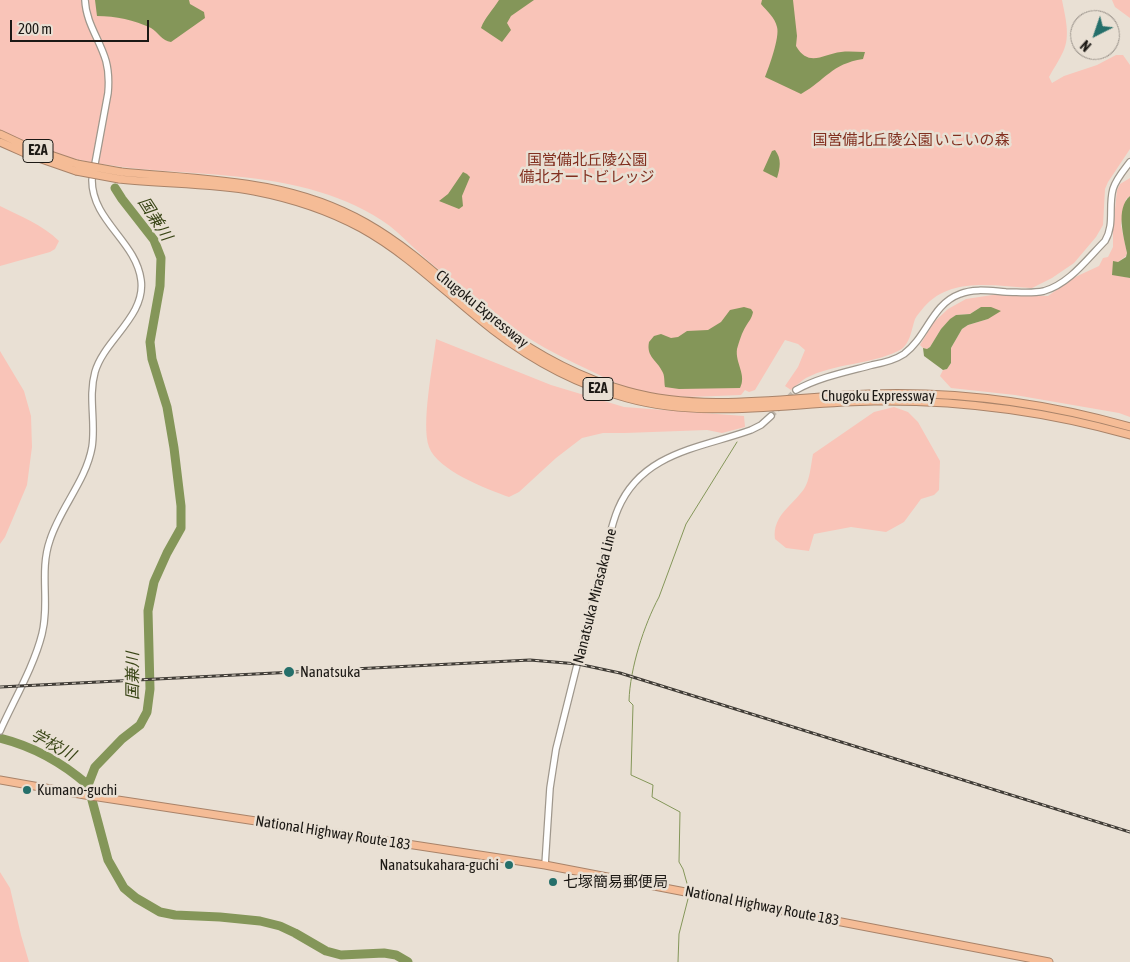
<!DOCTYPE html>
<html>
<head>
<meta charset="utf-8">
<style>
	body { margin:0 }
	#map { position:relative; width:1130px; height:962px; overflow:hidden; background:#e9e0d4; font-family:"Asap Condensed",sans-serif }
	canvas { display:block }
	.north { position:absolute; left:1070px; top:10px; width:50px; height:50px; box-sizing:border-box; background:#e9e0d4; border:1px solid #979088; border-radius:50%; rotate:221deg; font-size:14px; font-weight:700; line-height:20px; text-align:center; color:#1c1915 }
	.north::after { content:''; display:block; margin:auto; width:18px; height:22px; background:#256f6a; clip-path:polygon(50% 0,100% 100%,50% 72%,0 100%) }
	.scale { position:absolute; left:10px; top:20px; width:139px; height:22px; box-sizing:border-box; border:2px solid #1c1915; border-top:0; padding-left:6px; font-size:15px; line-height:18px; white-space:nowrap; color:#1c1915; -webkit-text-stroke:4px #e9e0d4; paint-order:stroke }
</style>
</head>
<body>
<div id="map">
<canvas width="1130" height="962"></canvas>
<div class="north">N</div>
<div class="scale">200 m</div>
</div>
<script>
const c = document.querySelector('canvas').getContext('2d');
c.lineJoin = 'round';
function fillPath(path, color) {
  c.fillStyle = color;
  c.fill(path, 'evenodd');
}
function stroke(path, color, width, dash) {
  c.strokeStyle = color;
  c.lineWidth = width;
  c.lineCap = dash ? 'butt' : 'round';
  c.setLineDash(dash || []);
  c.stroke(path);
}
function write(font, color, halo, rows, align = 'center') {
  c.font = font + ' "Asap Condensed","Noto Sans JP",sans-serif';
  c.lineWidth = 5;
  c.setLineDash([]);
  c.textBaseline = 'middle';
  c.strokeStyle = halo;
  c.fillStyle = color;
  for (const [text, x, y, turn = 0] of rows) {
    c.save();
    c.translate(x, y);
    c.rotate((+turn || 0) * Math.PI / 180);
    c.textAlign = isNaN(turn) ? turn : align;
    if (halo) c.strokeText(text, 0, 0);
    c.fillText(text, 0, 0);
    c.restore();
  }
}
fillPath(new Path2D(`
	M 0,0 L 1062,0 C 1065,16 1071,36 1063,52 C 1059,61 1053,69 1049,77 L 1052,83 L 1064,76 L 1097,65 L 1116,55 L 1123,55 L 1130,65 L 1130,149 L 1108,182 L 1105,189 L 1103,225 L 1096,237 L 1074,263 L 1052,278 L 1032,288 C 995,286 951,276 924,307 C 921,311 917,315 915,319 C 911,331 910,346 898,351 C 869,365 835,363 806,378 C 801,381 796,386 791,390 L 785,386 L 798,367 L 805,350 L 798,344 L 785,340 L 755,390 L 749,392 L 745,390 L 741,395 C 710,396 678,399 647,393 C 627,389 609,380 591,371 C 570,361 549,351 530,339 C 511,327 495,312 478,299 C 463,288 447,277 433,265 C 420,254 409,243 397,232 C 378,215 352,203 329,195 C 221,158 103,189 0,130 Z
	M 1112,0 L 1130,0 L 1130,18 L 1115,7 Z
	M 1130,178 L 1130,196 L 1126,199 L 1121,225 L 1127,253 L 1126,256 L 1118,262 L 1112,274 L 1130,278 L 1130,417 L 1119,413 L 1015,395 L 951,388 L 940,376 L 943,370 L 947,369 L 951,363 L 951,348 L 962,329 L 968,325 L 988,319 L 981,307 L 970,314 L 956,315 L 941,329 L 930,347 L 927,349 L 923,348 L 920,345 L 933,323 L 948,309 L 966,299 L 999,294 L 1048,296 L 1073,278 L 1099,266 L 1103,258 L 1108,257 L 1113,247 L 1113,229 L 1117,190 L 1120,184 Z
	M 0,206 C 20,216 43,225 59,241 L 55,249 L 50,252 L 0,266 Z
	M 436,339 L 551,385 L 624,407 L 744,416 L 745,427 L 722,433 L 707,430 L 625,433 L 603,433 L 582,438 L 556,458 L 519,492 L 509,497 C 487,489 438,471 429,447 C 421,424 433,365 436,339 Z
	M 0,351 L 24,391 L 31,416 L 32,447 L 27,485 L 5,537 L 0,544 Z
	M 894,407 L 908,412 L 918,422 L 940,461 L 939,490 L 934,495 L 921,499 L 904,522 L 886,532 L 851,527 L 814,534 L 809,551 L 786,548 L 775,539 C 772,516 792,506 804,489 C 810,480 811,464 813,454 L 874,412 Z
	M 0,872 L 10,888 L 21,935 L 29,962 L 0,962 Z`), '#f9c4b8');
fillPath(new Path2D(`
	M 95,0 L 189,0 L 190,4 L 204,12 L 205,18 L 171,42 C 162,41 158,32 151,28 C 134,20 116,16 97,16 Z
	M 499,0 L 534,0 L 511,16 L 507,23 L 511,30 L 502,42 L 481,28 C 485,17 493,10 499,0 Z
	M 762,0 L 793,0 L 797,36 L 796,46 C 809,68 823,54 841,52 C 849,51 857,52 865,52 L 863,59 C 831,64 826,80 801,94 L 765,77 C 769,67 780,37 777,27 C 775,18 767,11 761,4 Z
	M 775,150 C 782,159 780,168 777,178 L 763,171 L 772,151 Z
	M 463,172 L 467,174 L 470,177 L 462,196 L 463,206 L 459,209 L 439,201 L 448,194 Z
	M 1130,196 L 1130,278 L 1112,275 L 1113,261 L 1118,262 L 1126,257 L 1127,253 C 1124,237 1115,209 1130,196 Z
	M 744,307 L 751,309 L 753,312 C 752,318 749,321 746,326 C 742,332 739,342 737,349 C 735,363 747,375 740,388 L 679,389 L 665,387 C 664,382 665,375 662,371 C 657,360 646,357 649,342 L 654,336 L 661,334 L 671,338 L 678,337 L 687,331 L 708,330 L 721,322 L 730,310 Z
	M 981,307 L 991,307 L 1001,311 L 988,319 L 968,325 L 962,329 L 951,348 L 951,363 L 947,369 L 943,370 L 924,356 L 923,348 L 927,349 L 930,347 L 941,329 L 950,319 L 956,315 L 970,314 Z`), '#849659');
stroke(new Path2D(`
	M 688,887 L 683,869 L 679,862 L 680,812 L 652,797 L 653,785 L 631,775 L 633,705 L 629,701 C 630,668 644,625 659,597 L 686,524 L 737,442
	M 678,962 L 679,934 L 689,895`), '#849659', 1);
stroke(new Path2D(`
	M 115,188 L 122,199 L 154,240 L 161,258 L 160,286 L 150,342 L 152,359 L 167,407 L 174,448 L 181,506 L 181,528 L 167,553 L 154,582 L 148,611 L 150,689 L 147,712 L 140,725 L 122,739 L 95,767 L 88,785 L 108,860 L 124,888 L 136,898 L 160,912 L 175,915 L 220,917 L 260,921 L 280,926 L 295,933 L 326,951 L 341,955 L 384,953 L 396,955 L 408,962
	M 0,738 C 32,746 63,763 88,785`), '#849659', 9);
stroke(new Path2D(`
	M 771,416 L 796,390`), '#c0b8ae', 5.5, [5.5, 3]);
const secondary = new Path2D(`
	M 796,390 C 820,377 846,372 872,365 C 883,363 895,360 904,354 C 927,337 932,304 960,294 C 974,288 991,291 1006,292 C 1018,292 1031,294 1044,291 C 1069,284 1087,259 1105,241 C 1115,224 1108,207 1113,189 C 1116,179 1124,170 1130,162
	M 0,731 C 14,700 34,666 42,634 C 50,603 39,571 50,540 C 60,508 86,481 92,447 C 96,422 88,397 95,372 C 104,340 146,316 141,280 C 136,241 92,221 92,180 L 108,93 C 109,82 109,72 106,61 C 100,40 86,23 85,0
	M 545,865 L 550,788 L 556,749 L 605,553 C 609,539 612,523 618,509 C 642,452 701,448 751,430 L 761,425 L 771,416`);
const highway = new Path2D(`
	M 0,134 L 30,148 L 77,164
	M 0,142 L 27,154 L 76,171
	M 121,172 C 206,180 289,179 366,223 C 417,252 453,291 498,326 C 537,355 580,378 627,391 C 705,413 789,397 869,394 C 956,391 1046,403 1130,427
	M 119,179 C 164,184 210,183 254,191 C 290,198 328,210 361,228 C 410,255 449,296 493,330 C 533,361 578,385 627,398 C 707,420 792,402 874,401 C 961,400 1046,411 1130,435
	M 0,780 L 85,795 L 545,865 L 1049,962`);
stroke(secondary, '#9f978c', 8);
stroke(highway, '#a98369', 9);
stroke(secondary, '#fff', 5.5);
stroke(highway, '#f5bc96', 7);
const rail = new Path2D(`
	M 0,687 L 530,660 L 578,664 L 620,673 L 1130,832`);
stroke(rail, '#413d37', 3);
stroke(rail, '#e9e0d4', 1, [4]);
const highwayBridge = new Path2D(`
	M 77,164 L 121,172
	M 76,171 L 119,179`);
stroke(highwayBridge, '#a98369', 9, []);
stroke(highwayBridge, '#f5bc96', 7);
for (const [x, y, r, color] of [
	[289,672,6,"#256f6a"],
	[27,790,5,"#256f6a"],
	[509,865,5,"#256f6a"],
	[553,882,5,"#256f6a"]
]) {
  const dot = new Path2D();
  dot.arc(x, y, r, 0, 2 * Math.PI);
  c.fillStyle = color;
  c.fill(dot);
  stroke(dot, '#e9e0d4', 2);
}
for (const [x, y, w] of [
	[38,151,30],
	[598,389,30]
]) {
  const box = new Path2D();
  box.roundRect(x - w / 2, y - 11.5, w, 23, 4);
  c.fillStyle = '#e9e0d4';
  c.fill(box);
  stroke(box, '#1c1915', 1);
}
write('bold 14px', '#1c1915', null, [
	["E2A",38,151],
	["E2A",598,389]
]);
write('15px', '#812f1f', '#e9e0d4', [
	["国営備北丘陵公園 いこいの森",911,140],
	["国営備北丘陵公園",587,160],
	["備北オートビレッジ",587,177]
]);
write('15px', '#1c1915', '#e9e0d4', [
	["Chugoku Expressway",482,309,39],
	["Chugoku Expressway",878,396],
	["Nanatsuka Mirasaka Line",595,596,-76],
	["National Highway Route 183",333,833,9],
	["National Highway Route 183",762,906,11]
]);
write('15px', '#1c1915', '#e9e0d4', [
	["Nanatsuka",300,672],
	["Kumano-guchi",37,790],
	["Nanatsukahara-guchi",499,865,"right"],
	["七塚簡易郵便局",563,882]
], 'left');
write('italic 16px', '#394516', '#e9e0d4', [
	["国兼川",155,219,57],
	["国兼川",133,676,-90],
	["学校川",53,745,29]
]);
</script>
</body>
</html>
